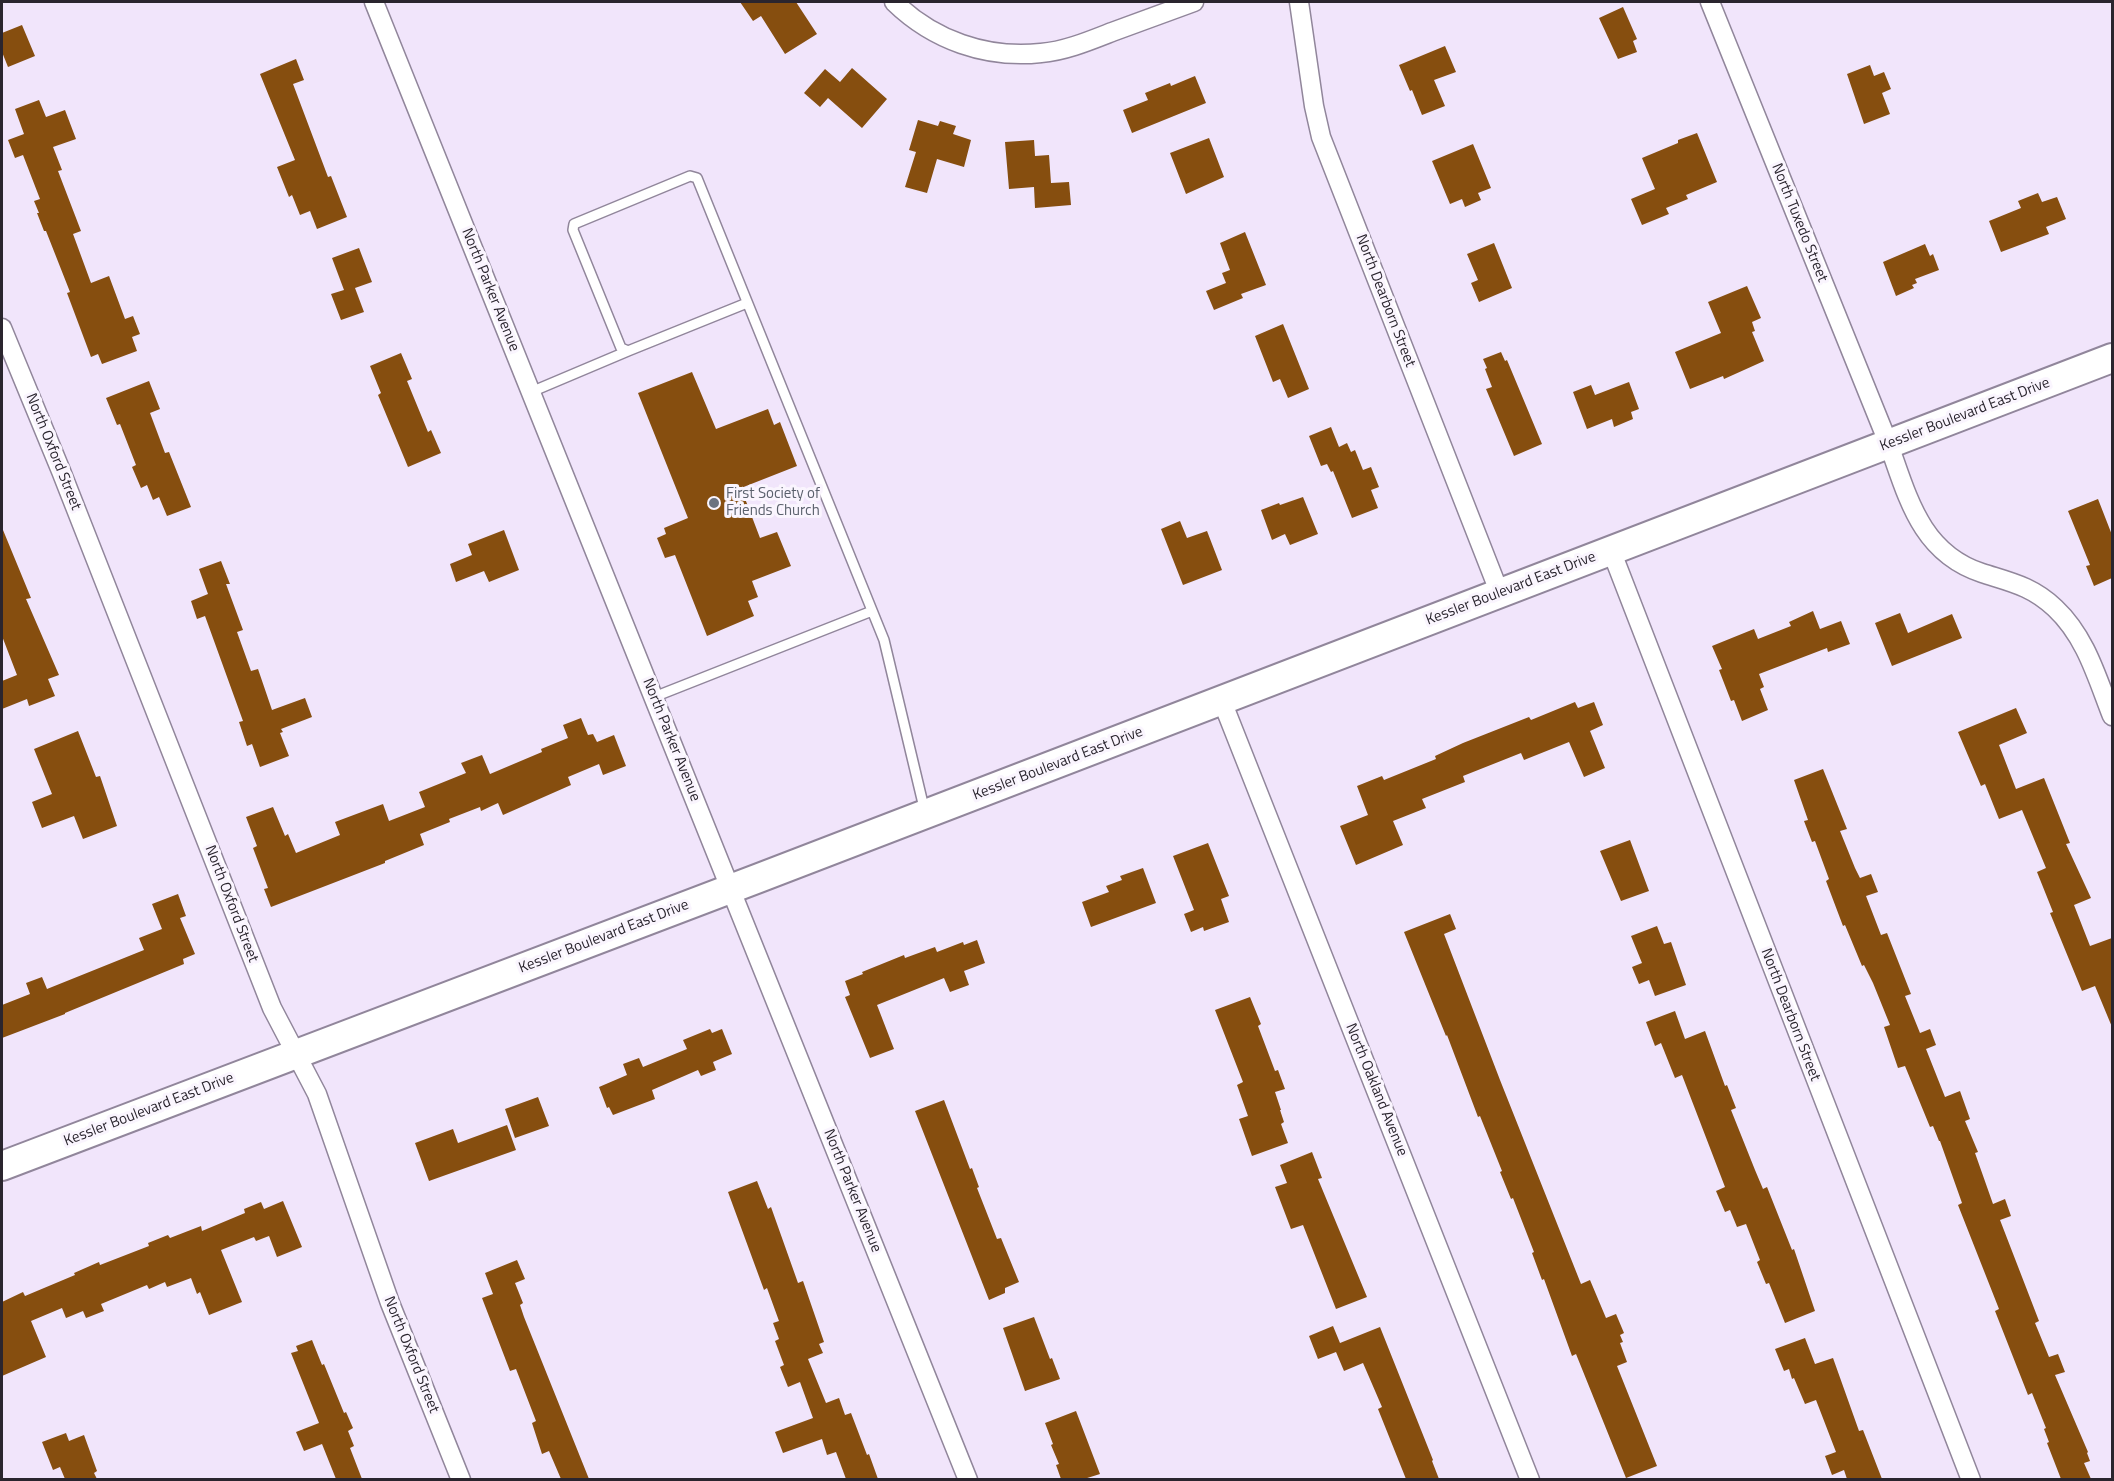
<!DOCTYPE html>
<html>
<head>
<meta charset="utf-8">
<style>
	body { margin:0 }
	#map { position:relative; width:2114px; height:1481px; overflow:hidden; background:#f1e5fb; font-family:"Titillium Web",sans-serif }
	canvas { display:block }
	.frame { position:absolute; inset:0; border:3px solid #2a252e; pointer-events:none }
</style>
</head>
<body>
<div id="map">
<canvas width="2114" height="1481"></canvas>
<div class="frame"></div>
</div>
<script>
const c = document.querySelector('canvas').getContext('2d');
c.lineJoin = 'round';
function fillPath(path, color) {
  c.fillStyle = color;
  c.fill(path, 'evenodd');
}
function stroke(path, color, width, dash) {
  c.strokeStyle = color;
  c.lineWidth = width;
  c.lineCap = dash ? 'butt' : 'round';
  c.setLineDash(dash || []);
  c.stroke(path);
}
function write(font, color, halo, rows, align = 'center') {
  c.font = font + ' "Titillium Web",sans-serif';
  c.lineWidth = 6;
  c.setLineDash([]);
  c.textBaseline = 'middle';
  c.strokeStyle = halo;
  c.fillStyle = color;
  for (const [text, x, y, turn = 0] of rows) {
    c.save();
    c.translate(x, y);
    c.rotate((+turn || 0) * Math.PI / 180);
    c.textAlign = isNaN(turn) ? turn : align;
    if (halo) c.strokeText(text, 0, 0);
    c.fillText(text, 0, 0);
    c.restore();
  }
}
fillPath(new Path2D(`
	M 740,2 L 796,2 L 817,34 L 785,54 L 761,16 L 753,21 Z
	M 1623,7 L 1637,39 L 1633,41 L 1637,52 L 1618,59 L 1599,18 Z
	M 22,25 L 35,56 L 8,67 L 2,52 L 2,33 Z
	M 1445,46 L 1456,72 L 1434,80 L 1445,106 L 1422,115 L 1412,90 L 1410,91 L 1399,65 Z
	M 296,59 L 304,80 L 293,84 L 328,177 L 331,176 L 347,217 L 317,229 L 310,211 L 300,215 L 292,195 L 289,197 L 277,167 L 295,160 L 260,74 Z
	M 1870,65 L 1874,76 L 1884,72 L 1891,89 L 1882,93 L 1890,114 L 1864,124 L 1847,74 Z
	M 852,68 L 887,99 L 862,128 L 828,98 L 820,107 L 804,93 L 825,69 L 840,82 Z
	M 1195,76 L 1206,103 L 1132,133 L 1123,110 L 1148,100 L 1145,93 L 1170,83 L 1171,86 Z
	M 39,100 L 46,117 L 65,110 L 76,139 L 53,147 L 62,170 L 58,171 L 81,231 L 73,234 L 91,283 L 109,276 L 125,319 L 133,316 L 140,334 L 132,337 L 137,351 L 102,364 L 98,354 L 91,357 L 67,293 L 70,292 L 46,231 L 44,231 L 37,213 L 39,213 L 34,201 L 40,199 L 23,155 L 15,158 L 8,140 L 24,134 L 15,109 Z
	M 918,120 L 938,126 L 940,121 L 956,126 L 953,134 L 971,140 L 964,167 L 937,159 L 927,193 L 905,187 L 916,152 L 909,150 Z
	M 1697,133 L 1717,182 L 1686,195 L 1688,199 L 1666,208 L 1669,214 L 1642,225 L 1631,199 L 1655,189 L 1642,158 L 1678,143 L 1678,140 Z
	M 1209,138 L 1224,177 L 1186,194 L 1170,153 Z
	M 1034,140 L 1035,156 L 1049,155 L 1051,183 L 1069,182 L 1071,205 L 1035,208 L 1034,187 L 1009,189 L 1005,142 Z
	M 1473,144 L 1491,188 L 1478,193 L 1481,200 L 1465,207 L 1462,199 L 1450,204 L 1432,161 Z
	M 2038,193 L 2042,202 L 2057,197 L 2066,219 L 2046,227 L 2049,234 L 2001,252 L 1989,221 L 2021,208 L 2018,201 Z
	M 1245,232 L 1266,285 L 1241,294 L 1243,298 L 1214,310 L 1206,291 L 1226,283 L 1222,273 L 1230,270 L 1220,243 Z
	M 1494,243 L 1512,288 L 1479,302 L 1471,283 L 1478,280 L 1467,254 Z
	M 1925,244 L 1930,256 L 1933,254 L 1939,270 L 1915,279 L 1917,283 L 1912,285 L 1914,288 L 1896,296 L 1883,262 Z
	M 359,248 L 372,282 L 355,288 L 364,312 L 341,320 L 331,294 L 344,290 L 332,258 Z
	M 1747,286 L 1761,318 L 1752,322 L 1755,331 L 1752,332 L 1764,361 L 1724,379 L 1723,376 L 1690,389 L 1675,352 L 1721,333 L 1708,302 Z
	M 1283,324 L 1309,389 L 1288,398 L 1280,379 L 1273,382 L 1255,336 Z
	M 1501,352 L 1505,361 L 1507,360 L 1542,444 L 1514,456 L 1486,389 L 1492,387 L 1485,369 L 1487,368 L 1483,359 Z
	M 401,353 L 412,379 L 407,381 L 428,432 L 431,430 L 441,453 L 408,467 L 378,395 L 381,393 L 370,366 Z
	M 692,372 L 716,429 L 768,409 L 774,425 L 780,422 L 797,466 L 741,488 L 760,538 L 777,532 L 791,566 L 752,581 L 758,597 L 748,601 L 754,616 L 707,636 L 675,555 L 665,558 L 657,538 L 666,534 L 664,528 L 688,518 L 638,393 Z
	M 149,381 L 160,409 L 150,413 L 165,453 L 169,452 L 191,507 L 167,516 L 159,497 L 153,500 L 147,485 L 141,488 L 132,467 L 136,465 L 120,424 L 117,425 L 106,398 Z
	M 1629,382 L 1639,409 L 1631,412 L 1633,419 L 1614,427 L 1612,419 L 1587,429 L 1573,392 L 1591,385 L 1595,395 Z
	M 1331,427 L 1339,447 L 1347,443 L 1351,452 L 1355,450 L 1363,470 L 1371,467 L 1379,487 L 1371,490 L 1378,508 L 1352,518 L 1333,471 L 1331,472 L 1327,464 L 1321,466 L 1309,436 Z
	M 1303,497 L 1318,534 L 1290,545 L 1285,534 L 1272,540 L 1261,510 L 1279,503 L 1280,505 Z
	M 2098,499 L 2112,535 L 2112,578 L 2094,586 L 2086,566 L 2090,565 L 2068,511 Z
	M 1180,521 L 1187,538 L 1207,531 L 1222,570 L 1183,585 L 1161,529 Z
	M 3,530 L 31,598 L 26,599 L 59,675 L 48,679 L 55,696 L 29,706 L 27,699 L 2,709 L 2,681 L 17,675 L 2,636 Z
	M 504,530 L 519,570 L 489,582 L 484,571 L 456,582 L 450,564 L 472,555 L 468,544 Z
	M 221,561 L 230,584 L 226,584 L 243,630 L 237,632 L 251,671 L 258,669 L 272,710 L 305,698 L 312,717 L 281,729 L 283,732 L 280,733 L 289,756 L 260,767 L 252,744 L 247,746 L 239,722 L 243,721 L 205,616 L 197,619 L 191,601 L 208,594 L 199,569 Z
	M 1813,611 L 1820,629 L 1841,621 L 1850,644 L 1828,652 L 1827,648 L 1759,674 L 1764,687 L 1760,689 L 1768,710 L 1742,721 L 1734,700 L 1731,701 L 1719,670 L 1722,669 L 1712,646 L 1754,629 L 1758,639 L 1791,626 L 1789,622 Z
	M 1900,613 L 1908,633 L 1952,614 L 1962,638 L 1892,666 L 1875,623 Z
	M 1575,702 L 1578,708 L 1594,702 L 1603,725 L 1590,731 L 1605,768 L 1584,777 L 1569,742 L 1524,760 L 1521,753 L 1463,776 L 1465,782 L 1422,799 L 1426,808 L 1393,821 L 1403,845 L 1356,865 L 1340,826 L 1368,815 L 1357,786 L 1382,776 L 1384,780 L 1436,759 L 1435,756 L 1463,743 L 1529,717 L 1531,720 Z
	M 2016,708 L 2027,733 L 1999,745 L 2016,789 L 2044,778 L 2070,843 L 2066,844 L 2091,898 L 2074,905 L 2090,946 L 2112,938 L 2112,1027 L 2095,986 L 2082,991 L 2050,913 L 2053,912 L 2037,872 L 2046,868 L 2022,810 L 1999,819 L 1985,784 L 1981,786 L 1958,732 Z
	M 581,718 L 588,735 L 593,734 L 597,742 L 614,735 L 626,766 L 603,775 L 599,764 L 568,777 L 571,785 L 503,815 L 498,803 L 481,811 L 480,807 L 449,819 L 450,822 L 420,834 L 424,845 L 385,861 L 385,863 L 271,907 L 264,889 L 268,888 L 253,848 L 257,846 L 246,817 L 273,807 L 285,836 L 288,834 L 296,853 L 340,835 L 335,822 L 383,804 L 389,821 L 425,807 L 419,792 L 466,773 L 461,763 L 482,755 L 490,774 L 542,752 L 541,749 L 568,738 L 563,725 Z
	M 78,731 L 96,777 L 100,776 L 117,826 L 83,839 L 74,816 L 42,828 L 32,802 L 52,794 L 34,749 Z
	M 1823,769 L 1847,829 L 1840,831 L 1855,868 L 1860,878 L 1871,874 L 1878,892 L 1866,896 L 1881,935 L 1887,933 L 1911,994 L 1905,996 L 1920,1033 L 1930,1029 L 1936,1045 L 1926,1049 L 1945,1097 L 1960,1091 L 1970,1119 L 1965,1121 L 1978,1152 L 1975,1153 L 1993,1204 L 2005,1199 L 2011,1216 L 2000,1220 L 2039,1321 L 2035,1323 L 2049,1357 L 2058,1354 L 2065,1372 L 2055,1375 L 2088,1452 L 2087,1453 L 2090,1461 L 2084,1463 L 2091,1479 L 2061,1479 L 2047,1443 L 2049,1442 L 2044,1429 L 2046,1428 L 2032,1393 L 2028,1395 L 1995,1311 L 1999,1309 L 1958,1205 L 1962,1203 L 1940,1141 L 1939,1141 L 1933,1126 L 1930,1127 L 1905,1066 L 1898,1068 L 1884,1027 L 1890,1025 L 1873,983 L 1864,965 L 1862,966 L 1845,925 L 1843,926 L 1826,881 L 1829,879 L 1815,841 L 1812,842 L 1804,821 L 1808,820 L 1794,780 Z
	M 1630,840 L 1649,891 L 1621,901 L 1600,851 Z
	M 1208,843 L 1229,896 L 1221,899 L 1229,922 L 1204,931 L 1203,927 L 1191,932 L 1184,914 L 1194,910 L 1173,856 Z
	M 1143,868 L 1156,903 L 1091,927 L 1082,902 L 1109,892 L 1106,886 L 1122,880 L 1120,876 Z
	M 178,894 L 186,916 L 180,918 L 195,954 L 183,959 L 184,964 L 65,1013 L 65,1014 L 2,1038 L 2,1005 L 30,994 L 26,983 L 42,977 L 47,989 L 144,950 L 139,938 L 162,929 L 152,904 Z
	M 1450,914 L 1456,929 L 1444,934 L 1500,1080 L 1581,1284 L 1590,1280 L 1606,1318 L 1616,1314 L 1624,1333 L 1620,1335 L 1623,1342 L 1620,1343 L 1627,1362 L 1617,1366 L 1657,1466 L 1626,1478 L 1576,1354 L 1572,1356 L 1544,1279 L 1542,1280 L 1532,1253 L 1534,1252 L 1513,1198 L 1511,1199 L 1500,1172 L 1502,1171 L 1480,1116 L 1478,1117 L 1447,1035 L 1446,1036 L 1404,932 Z
	M 1657,926 L 1664,944 L 1671,942 L 1686,985 L 1655,996 L 1649,980 L 1639,984 L 1632,967 L 1642,963 L 1631,936 Z
	M 977,940 L 985,963 L 964,971 L 969,985 L 950,992 L 944,978 L 877,1005 L 894,1049 L 870,1058 L 845,997 L 850,995 L 845,981 L 863,974 L 862,972 L 904,955 L 905,958 L 935,947 L 937,952 L 963,942 L 964,945 Z
	M 1250,997 L 1261,1024 L 1258,1026 L 1275,1071 L 1278,1070 L 1285,1089 L 1275,1092 L 1281,1110 L 1280,1110 L 1284,1122 L 1281,1124 L 1288,1143 L 1252,1156 L 1239,1119 L 1248,1116 L 1237,1085 L 1243,1082 L 1215,1010 Z
	M 1675,1011 L 1685,1039 L 1705,1031 L 1725,1086 L 1727,1085 L 1736,1108 L 1731,1110 L 1755,1170 L 1763,1189 L 1767,1187 L 1792,1250 L 1794,1249 L 1815,1311 L 1785,1323 L 1769,1283 L 1766,1284 L 1757,1262 L 1760,1260 L 1746,1224 L 1737,1227 L 1730,1210 L 1725,1212 L 1716,1191 L 1725,1187 L 1682,1075 L 1675,1078 L 1661,1043 L 1655,1046 L 1646,1022 Z
	M 710,1029 L 712,1033 L 722,1029 L 732,1054 L 713,1062 L 716,1070 L 701,1076 L 698,1070 L 652,1090 L 655,1099 L 613,1115 L 609,1107 L 607,1108 L 599,1087 L 627,1075 L 623,1064 L 639,1058 L 643,1067 L 687,1049 L 683,1040 Z
	M 538,1097 L 549,1126 L 515,1138 L 505,1109 Z
	M 944,1100 L 970,1169 L 972,1168 L 979,1187 L 977,1188 L 997,1239 L 1001,1238 L 1019,1282 L 1005,1288 L 1005,1293 L 989,1300 L 915,1111 Z
	M 507,1125 L 516,1150 L 429,1181 L 415,1143 L 453,1129 L 458,1143 Z
	M 1312,1152 L 1322,1178 L 1318,1179 L 1367,1297 L 1336,1309 L 1303,1225 L 1291,1229 L 1275,1187 L 1287,1183 L 1280,1165 Z
	M 757,1181 L 768,1209 L 771,1207 L 798,1283 L 803,1281 L 824,1342 L 819,1344 L 823,1353 L 808,1359 L 826,1403 L 839,1398 L 845,1415 L 851,1413 L 867,1455 L 869,1454 L 878,1479 L 846,1479 L 836,1452 L 827,1455 L 822,1439 L 783,1453 L 775,1432 L 813,1418 L 800,1382 L 788,1387 L 780,1367 L 784,1365 L 775,1341 L 779,1339 L 773,1323 L 779,1321 L 767,1288 L 764,1290 L 728,1192 Z
	M 283,1201 L 302,1247 L 277,1257 L 269,1236 L 256,1241 L 254,1237 L 221,1250 L 242,1302 L 209,1315 L 200,1292 L 197,1294 L 191,1278 L 167,1287 L 165,1282 L 149,1289 L 147,1285 L 101,1304 L 104,1311 L 86,1318 L 83,1311 L 66,1318 L 62,1308 L 31,1321 L 46,1357 L 2,1376 L 2,1302 L 23,1292 L 25,1296 L 75,1275 L 74,1273 L 99,1262 L 100,1265 L 149,1246 L 148,1243 L 168,1235 L 170,1238 L 201,1226 L 202,1231 L 245,1213 L 244,1209 L 261,1202 L 264,1209 Z
	M 517,1260 L 525,1279 L 515,1283 L 523,1303 L 520,1305 L 524,1317 L 589,1479 L 561,1479 L 549,1451 L 542,1454 L 532,1423 L 536,1421 L 516,1369 L 510,1371 L 482,1298 L 493,1294 L 485,1273 Z
	M 1034,1317 L 1050,1359 L 1052,1358 L 1060,1379 L 1025,1391 L 1003,1328 Z
	M 1333,1326 L 1340,1343 L 1380,1327 L 1433,1460 L 1432,1461 L 1439,1479 L 1406,1479 L 1378,1409 L 1382,1407 L 1363,1363 L 1344,1371 L 1336,1352 L 1318,1359 L 1309,1336 Z
	M 1805,1338 L 1815,1364 L 1833,1358 L 1859,1431 L 1863,1430 L 1882,1479 L 1847,1479 L 1844,1470 L 1832,1475 L 1825,1456 L 1836,1452 L 1816,1400 L 1805,1404 L 1794,1378 L 1792,1379 L 1789,1369 L 1784,1371 L 1775,1349 Z
	M 312,1340 L 322,1365 L 324,1364 L 344,1413 L 346,1412 L 353,1428 L 348,1431 L 354,1446 L 350,1448 L 362,1479 L 336,1479 L 322,1444 L 304,1451 L 296,1432 L 319,1423 L 291,1353 L 298,1351 L 296,1346 Z
	M 1076,1411 L 1100,1474 L 1084,1479 L 1061,1479 L 1056,1465 L 1059,1464 L 1051,1445 L 1053,1444 L 1045,1423 Z
	M 66,1433 L 69,1441 L 84,1435 L 97,1471 L 94,1473 L 97,1479 L 65,1479 L 60,1467 L 53,1470 L 42,1442 Z`), '#864e0f');
const service = new Path2D(`
	M 747,303 L 628,351 L 621,348 L 573,230 L 574,224 L 690,176 L 697,178 L 884,640 L 925,812
	M 531,392 L 628,351
	M 654,697 L 872,611`);
const minor = new Path2D(`
	M 374,2 L 968,1480
	M 894,2 C 933,40 986,59 1041,53 C 1065,51 1089,41 1112,32 C 1139,22 1166,12 1194,2
	M 1299,2 L 1314,106 L 1321,137 L 1500,594
	M 1710,2 L 1889,445 C 1908,498 1921,553 1982,573 C 2010,582 2032,586 2055,608 C 2086,637 2097,678 2112,716
	M 2,328 L 61,471 L 272,1008 L 317,1094 L 390,1303 L 461,1480
	M 1611,550 L 1971,1480
	M 1222,701 L 1530,1480`);
const primary = new Path2D(`
	M 2,1166 L 759,878 L 2112,358`);
stroke(service, '#91869b', 12);
stroke(minor, '#91869b', 21);
stroke(primary, '#91869b', 32);
stroke(service, '#fff', 9);
stroke(minor, '#fff', 18);
stroke(primary, '#fff', 28);
for (const [x, y, r, color] of [
	[714,503,6,"#6b7280"]
]) {
  const dot = new Path2D();
  dot.arc(x, y, r, 0, 2 * Math.PI);
  c.fillStyle = color;
  c.fill(dot);
  stroke(dot, '#faf5fe', 2);
}
write('15px', '#2a252e', '#faf5fe', [
	["North Tuxedo Street",1799,223,68],
	["North Parker Avenue",490,290,68],
	["North Dearborn Street",1385,301,69],
	["Kessler Boulevard East Drive",1965,415,-21],
	["North Oxford Street",53,452,68],
	["Kessler Boulevard East Drive",1511,589,-21],
	["North Parker Avenue",671,740,68],
	["Kessler Boulevard East Drive",1058,764,-21],
	["North Oxford Street",231,904,69],
	["Kessler Boulevard East Drive",604,937,-21],
	["North Dearborn Street",1790,1015,69],
	["North Oakland Avenue",1376,1090,68],
	["Kessler Boulevard East Drive",149,1110,-21],
	["North Parker Avenue",852,1191,68],
	["North Oxford Street",411,1355,68]
]);
write('15px', '#5b616d', '#faf5fe', [
	["First Society of",726,494],
	["Friends Church",726,511]
], 'left');
</script>
</body>
</html>
